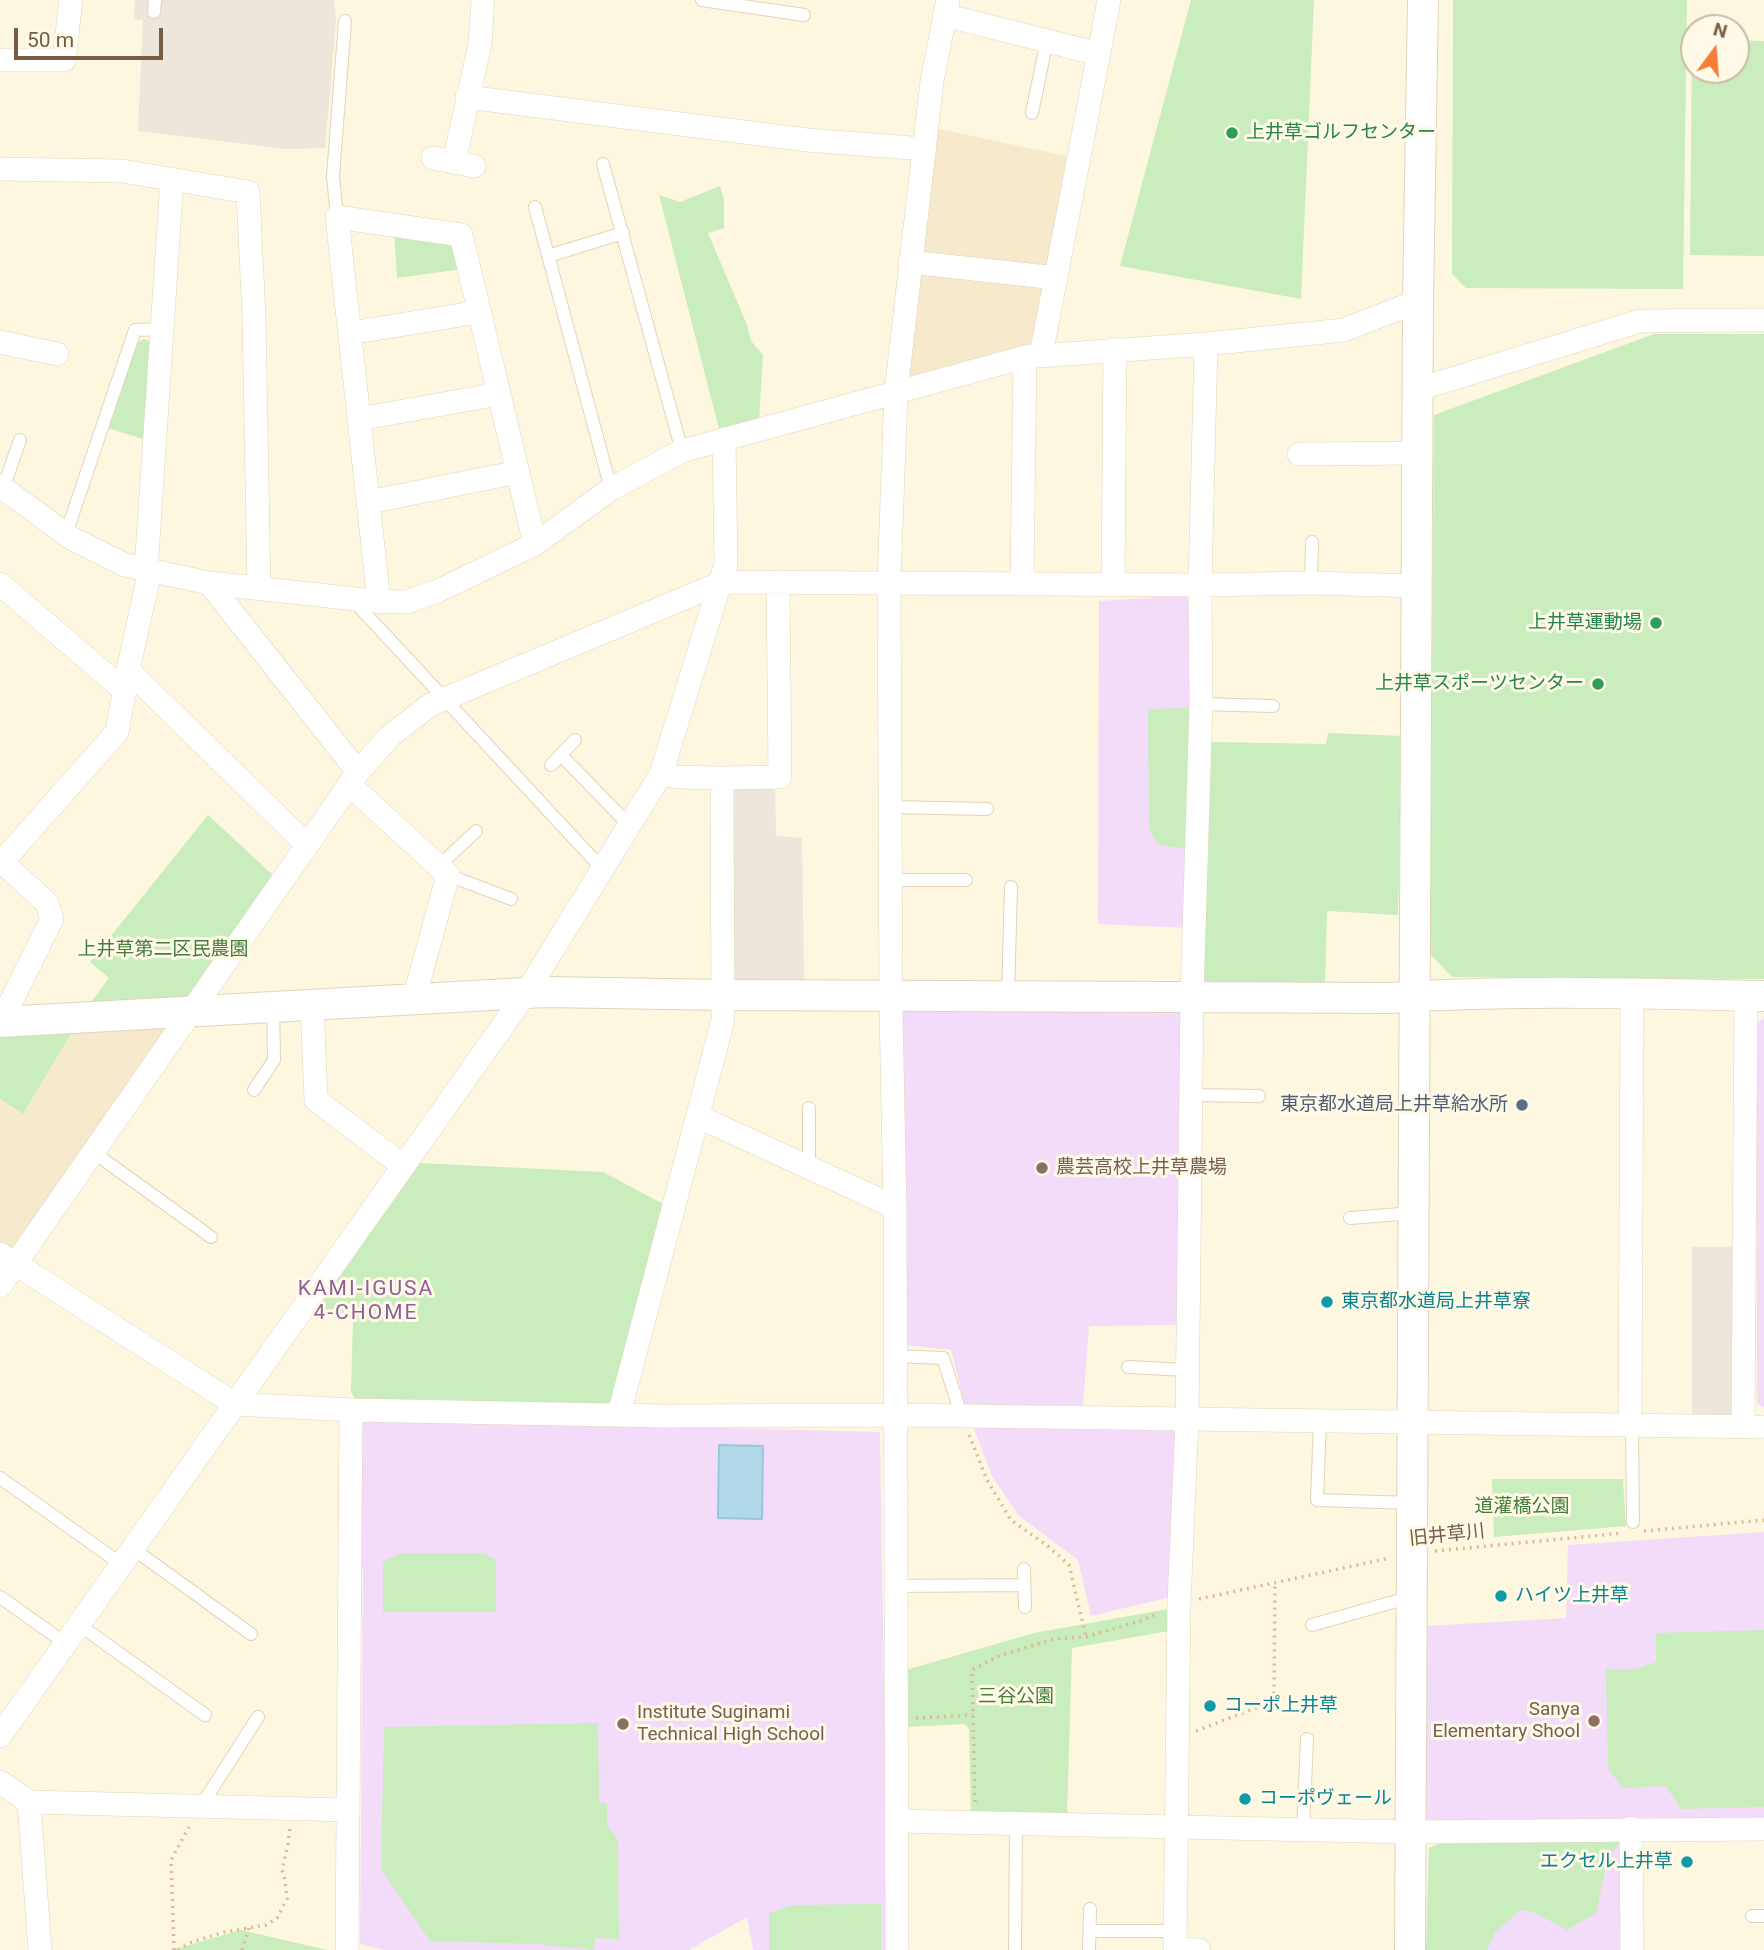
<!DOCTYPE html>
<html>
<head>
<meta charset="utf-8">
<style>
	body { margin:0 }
	#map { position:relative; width:1764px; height:1950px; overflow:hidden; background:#fef7df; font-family:Roboto,sans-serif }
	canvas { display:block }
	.north { position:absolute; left:1680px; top:14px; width:70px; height:70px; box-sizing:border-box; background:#fff9e7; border:2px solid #c9bba6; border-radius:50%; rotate:16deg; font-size:19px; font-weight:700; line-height:28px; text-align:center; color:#775d44 }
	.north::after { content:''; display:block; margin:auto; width:24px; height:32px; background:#f47d38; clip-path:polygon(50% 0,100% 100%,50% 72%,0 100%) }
	.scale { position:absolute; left:14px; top:28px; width:149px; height:32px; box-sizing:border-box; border:4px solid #775d44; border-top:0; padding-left:9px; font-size:21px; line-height:24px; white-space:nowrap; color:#775d44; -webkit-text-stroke:5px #fff9e7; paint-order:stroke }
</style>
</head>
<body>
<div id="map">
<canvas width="1764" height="1950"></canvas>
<div class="north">N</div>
<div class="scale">50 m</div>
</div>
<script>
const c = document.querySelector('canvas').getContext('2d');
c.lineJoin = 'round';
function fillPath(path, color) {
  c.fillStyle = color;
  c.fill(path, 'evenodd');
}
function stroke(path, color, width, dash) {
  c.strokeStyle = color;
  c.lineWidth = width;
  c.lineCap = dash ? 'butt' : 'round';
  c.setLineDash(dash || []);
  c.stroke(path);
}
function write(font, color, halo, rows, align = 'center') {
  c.font = font + ' Roboto,"Noto Sans JP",sans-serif';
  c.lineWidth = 6;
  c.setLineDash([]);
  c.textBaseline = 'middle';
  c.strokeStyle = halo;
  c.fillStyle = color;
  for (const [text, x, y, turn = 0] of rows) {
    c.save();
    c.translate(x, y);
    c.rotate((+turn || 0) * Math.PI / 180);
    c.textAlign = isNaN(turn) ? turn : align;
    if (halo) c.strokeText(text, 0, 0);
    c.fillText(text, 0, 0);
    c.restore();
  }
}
fillPath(new Path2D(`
	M 935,128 L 1075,158 L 1040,337 L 1026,348 L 911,376 L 906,371 Z
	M 161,1025 L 165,1033 L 6,1265 L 0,1261 L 0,1099 L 23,1114 L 74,1029 Z`), '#f7e9cc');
fillPath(new Path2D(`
	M 135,0 L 334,0 L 336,19 L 325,148 L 287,149 L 138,131 L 143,20 L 134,19 Z
	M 775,784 L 776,836 L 802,838 L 804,981 L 731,980 L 732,789 Z
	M 1692,1247 L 1737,1247 L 1735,1417 L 1692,1415 Z`), '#ece6db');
fillPath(new Path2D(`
	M 1192,595 L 1186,928 L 1098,924 L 1099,601 Z
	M 1183,1008 L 1180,1325 L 1089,1326 L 1083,1405 L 965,1405 L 951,1350 L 905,1345 L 901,1010 Z
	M 1764,1017 L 1764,1408 L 1757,1403 L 1756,1025 Z
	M 365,1419 L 880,1432 L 887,1877 L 890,1950 L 753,1950 L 747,1917 L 689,1950 L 384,1950 L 360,1944 L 363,1571 L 358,1559 L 358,1426 Z
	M 972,1424 L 1178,1431 L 1171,1597 L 1091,1616 L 1078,1560 L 1019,1516 L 992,1476 Z
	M 1764,1532 L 1764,1820 L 1429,1824 L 1423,1816 L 1425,1626 L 1566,1618 L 1568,1545 Z
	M 1628,1835 L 1629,1950 L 1426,1950 L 1429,1848 Z`), '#f3dcfa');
fillPath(new Path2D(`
	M 1191,0 L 1314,0 L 1301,299 L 1120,266 Z
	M 1453,0 L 1687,0 L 1683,289 L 1466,288 L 1452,274 Z
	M 1692,40 L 1694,70 L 1736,70 L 1736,40 L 1764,41 L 1764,256 L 1690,255 Z
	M 720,186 L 724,200 L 724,228 L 708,233 L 747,325 L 751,341 L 763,355 L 759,420 L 719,429 L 659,195 L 680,202 Z
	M 394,231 L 457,239 L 463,269 L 397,278 Z
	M 1654,334 L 1764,334 L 1764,979 L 1452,977 L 1430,954 L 1434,415 Z
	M 144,339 L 149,341 L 151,345 L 143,439 L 108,428 L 138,342 Z
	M 1190,708 L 1189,850 L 1157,844 L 1149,829 L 1148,709 Z
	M 1328,733 L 1402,736 L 1398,915 L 1327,911 L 1325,986 L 1211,988 L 1201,975 L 1209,742 L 1326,744 Z
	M 208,815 L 275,877 L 189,998 L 89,1005 L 109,978 L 90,962 Z
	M 74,1029 L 23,1114 L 0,1099 L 0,1034 Z
	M 420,1163 L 603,1172 L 669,1207 L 654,1232 L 655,1240 L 609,1406 L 355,1399 L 351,1392 L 353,1317 L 346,1313 L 317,1313 L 314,1308 Z
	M 1492,1479 L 1623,1479 L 1626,1526 L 1494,1537 Z
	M 400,1553 L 484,1553 L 496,1560 L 496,1612 L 383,1612 L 383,1562 Z
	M 1174,1608 L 1175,1630 L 1072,1648 L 1067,1817 L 971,1816 L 969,1729 L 965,1724 L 905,1727 L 906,1670 L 1034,1633 Z
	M 1764,1630 L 1764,1807 L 1681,1809 L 1666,1786 L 1623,1788 L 1608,1769 L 1606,1669 L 1636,1669 L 1656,1662 L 1656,1633 Z
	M 598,1723 L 599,1803 L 607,1803 L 607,1825 L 618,1840 L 619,1939 L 595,1938 L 594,1950 L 536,1944 L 430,1941 L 381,1869 L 384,1727 Z
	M 1452,1839 L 1623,1840 L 1608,1857 L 1596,1913 L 1567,1930 L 1533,1912 L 1520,1910 L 1495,1933 L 1487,1950 L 1426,1950 L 1429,1848 Z
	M 881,1904 L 881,1950 L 769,1950 L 769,1913 L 793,1905 Z
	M 241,1930 L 327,1950 L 172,1950 Z`), '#c9edbc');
const water = new Path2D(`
	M 719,1445 L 763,1446 L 762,1519 L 718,1518 Z`);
fillPath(water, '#b2d9e9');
stroke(water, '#97c7dc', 2);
const service = new Path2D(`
	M 702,0 L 804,15
	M 154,12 L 155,0
	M 1032,113 L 1047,40
	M 603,164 L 682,451
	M 535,207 L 611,489
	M 337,217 L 333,176 L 345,21
	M 548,256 L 623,233
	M 3,489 L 20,440
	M 66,534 L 135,330 L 162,329
	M 1311,583 L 1312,542
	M 351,598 L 595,861 L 605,867
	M 1201,704 L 1273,706
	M 561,755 L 630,826
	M 551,765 L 575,740
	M 891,807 L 987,809
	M 439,866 L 476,831
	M 448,875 L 511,899
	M 891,880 L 966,880
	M 1008,995 L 1011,887
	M 254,1090 L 274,1060 L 273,1006
	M 1191,1095 L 1259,1096
	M 93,1152 L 211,1237
	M 809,1167 L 809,1108
	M 1350,1218 L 1413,1213
	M 896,1356 L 943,1358 L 962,1417
	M 1128,1367 L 1187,1370
	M 1320,1422 L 1317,1500 L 1412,1503
	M 1632,1426 L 1633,1522
	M 0,1478 L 121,1564
	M 132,1548 L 251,1634
	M 1024,1569 L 1025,1607
	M 896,1586 L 1024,1585
	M 0,1597 L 65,1643
	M 78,1624 L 205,1715
	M 1312,1625 L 1411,1597
	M 201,1806 L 258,1717
	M 1303,1829 L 1307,1739
	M 1752,1916 L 1764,1916
	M 1090,1931 L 1175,1931
	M 1015,1950 L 1016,1824
	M 1089,1950 L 1090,1909`);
const minor = new Path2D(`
	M 944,15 L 1099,54
	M 0,60 L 64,60 L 71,0
	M 467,97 L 807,140 L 925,149
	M 433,158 L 474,166
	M 454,162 L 480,44 L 483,0
	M 0,169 L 122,171 L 248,192 L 254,317 L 259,589
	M 910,262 L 1056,278
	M 350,333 L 479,312
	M 0,342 L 57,354
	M 1041,355 L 1109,0
	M 1419,389 L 1640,321 L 1764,320
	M 359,419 L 499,394
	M 1299,454 L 1418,453
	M 0,486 L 71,538 L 125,565 L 209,583 L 374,601 L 406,602 L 438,591 L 535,544 L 611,489 L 682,451 L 1025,357 L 1206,344 L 1344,330 L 1418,301
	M 369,502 L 518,472
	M 146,570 L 172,179
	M 1022,582 L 1025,357
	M 1113,582 L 1115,349
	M 209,583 L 358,772
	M 0,584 L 125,691
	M 379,602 L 337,217 L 461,235 L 535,544
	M 128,670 L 306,844
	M 661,774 L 677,777 L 722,778
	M 349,784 L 448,875 L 414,999
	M 0,864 L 117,732 L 128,670 L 150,571
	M 312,1004 L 316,1100 L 403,1166
	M 1,1022 L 52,919 L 47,903 L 2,862
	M 699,1117 L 895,1207
	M 0,1254 L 235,1404 L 351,1410 L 663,1416 L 896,1415 L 1764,1427
	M 0,1286 L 358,772 L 390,736 L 430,705 L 723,582 L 1200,585 L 1311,583 L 1417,586
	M 619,1414 L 723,1020 L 722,778 L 780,777 L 778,582
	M 1630,1425 L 1632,994
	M 1743,1426 L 1746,995
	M 0,1736 L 526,993 L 661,774 L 726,564 L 724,439
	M 0,1782 L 29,1802 L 348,1810
	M 29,1802 L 40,1950
	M 897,1821 L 1411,1832 L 1764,1829
	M 1631,1828 L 1632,1950
	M 1175,1949 L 1199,1950
	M 347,1950 L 351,1410
	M 897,1950 L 895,1207 L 891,1010 L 889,582 L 896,392 L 932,81 L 948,0
	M 1175,1950 L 1179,1603 L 1187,1420 L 1192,996 L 1201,704 L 1200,585 L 1206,344`);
const tertiary = new Path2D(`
	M 0,1022 L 545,992 L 725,995 L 1389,998 C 1513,990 1639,993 1764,996
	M 1410,1950 L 1418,301 L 1423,0`);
stroke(service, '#e3d3ba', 14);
stroke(minor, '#e3d3ba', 24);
stroke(tertiary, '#e3d3ba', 32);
stroke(new Path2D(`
	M 969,1435 L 987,1480 L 1011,1520 L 1049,1547 L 1069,1565 L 1086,1637
	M 1644,1531 L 1764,1520
	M 1435,1551 L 1623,1533
	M 1199,1599 L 1390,1558
	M 916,1718 L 973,1715
	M 1196,1731 L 1274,1701 L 1275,1583
	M 975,1802 L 972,1670 L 999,1656 L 1054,1639 L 1086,1637 L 1143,1620 L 1158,1613
	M 174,1950 L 171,1860 L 189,1827
	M 178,1950 L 189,1943 L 225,1932 L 266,1925 L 277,1918 L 287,1899 L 285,1880 L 282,1870 L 288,1844 L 290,1827
	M 242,1950 L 249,1928`), '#dbbb97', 3.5, [2, 5]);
stroke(service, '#fff', 12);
stroke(minor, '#fff', 23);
stroke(tertiary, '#fff', 30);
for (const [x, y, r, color] of [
	[1232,133,7,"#2e9e5b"],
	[1656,623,7,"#2e9e5b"],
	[1598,684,7,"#2e9e5b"],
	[1522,1105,7,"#5c6f8a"],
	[1042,1168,7,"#8d6e63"],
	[1327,1302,7,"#0f9aa8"],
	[1501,1596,7,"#0f9aa8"],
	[1210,1706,7,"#0f9aa8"],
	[1594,1721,7,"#8d6e63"],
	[623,1724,7,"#8d6e63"],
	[1245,1799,7,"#0f9aa8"],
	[1687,1862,7,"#0f9aa8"]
]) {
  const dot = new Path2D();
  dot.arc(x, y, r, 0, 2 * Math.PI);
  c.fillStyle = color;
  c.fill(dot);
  stroke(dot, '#fff9e7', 2.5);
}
write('19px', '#27864d', '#fff9e7', [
	["上井草ゴルフセンター",1246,133,"left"],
	["上井草運動場",1642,623],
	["上井草スポーツセンター",1584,684]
], 'right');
write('19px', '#457e3b', '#fff9e7', [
	["上井草第二区民農園",163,950],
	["道灌橋公園",1522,1507],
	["三谷公園",1016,1697]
]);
write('19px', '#4e5e75', '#fff9e7', [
	["東京都水道局上井草給水所",1508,1105]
], 'right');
write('19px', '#785e54', '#fff9e7', [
	["農芸高校上井草農場",1056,1168],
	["Sanya",1580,1710,"right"],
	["Elementary Shool",1580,1732,"right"],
	["Institute Suginami",637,1713],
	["Technical High School",637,1735]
], 'left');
write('19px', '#0d838f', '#fff9e7', [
	["東京都水道局上井草寮",1341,1302],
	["ハイツ上井草",1515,1596],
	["コーポ上井草",1224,1706],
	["コーポヴェール",1259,1799],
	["エクセル上井草",1673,1862,"right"]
], 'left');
write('19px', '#775d44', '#fff9e7', [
	["旧井草川",1447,1536,-6]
]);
c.letterSpacing = '2px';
write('21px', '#8f5f9b', '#fff9e7', [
	["KAMI-IGUSA",366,1290],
	["4-CHOME",366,1314]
]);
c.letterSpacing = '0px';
</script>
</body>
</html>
